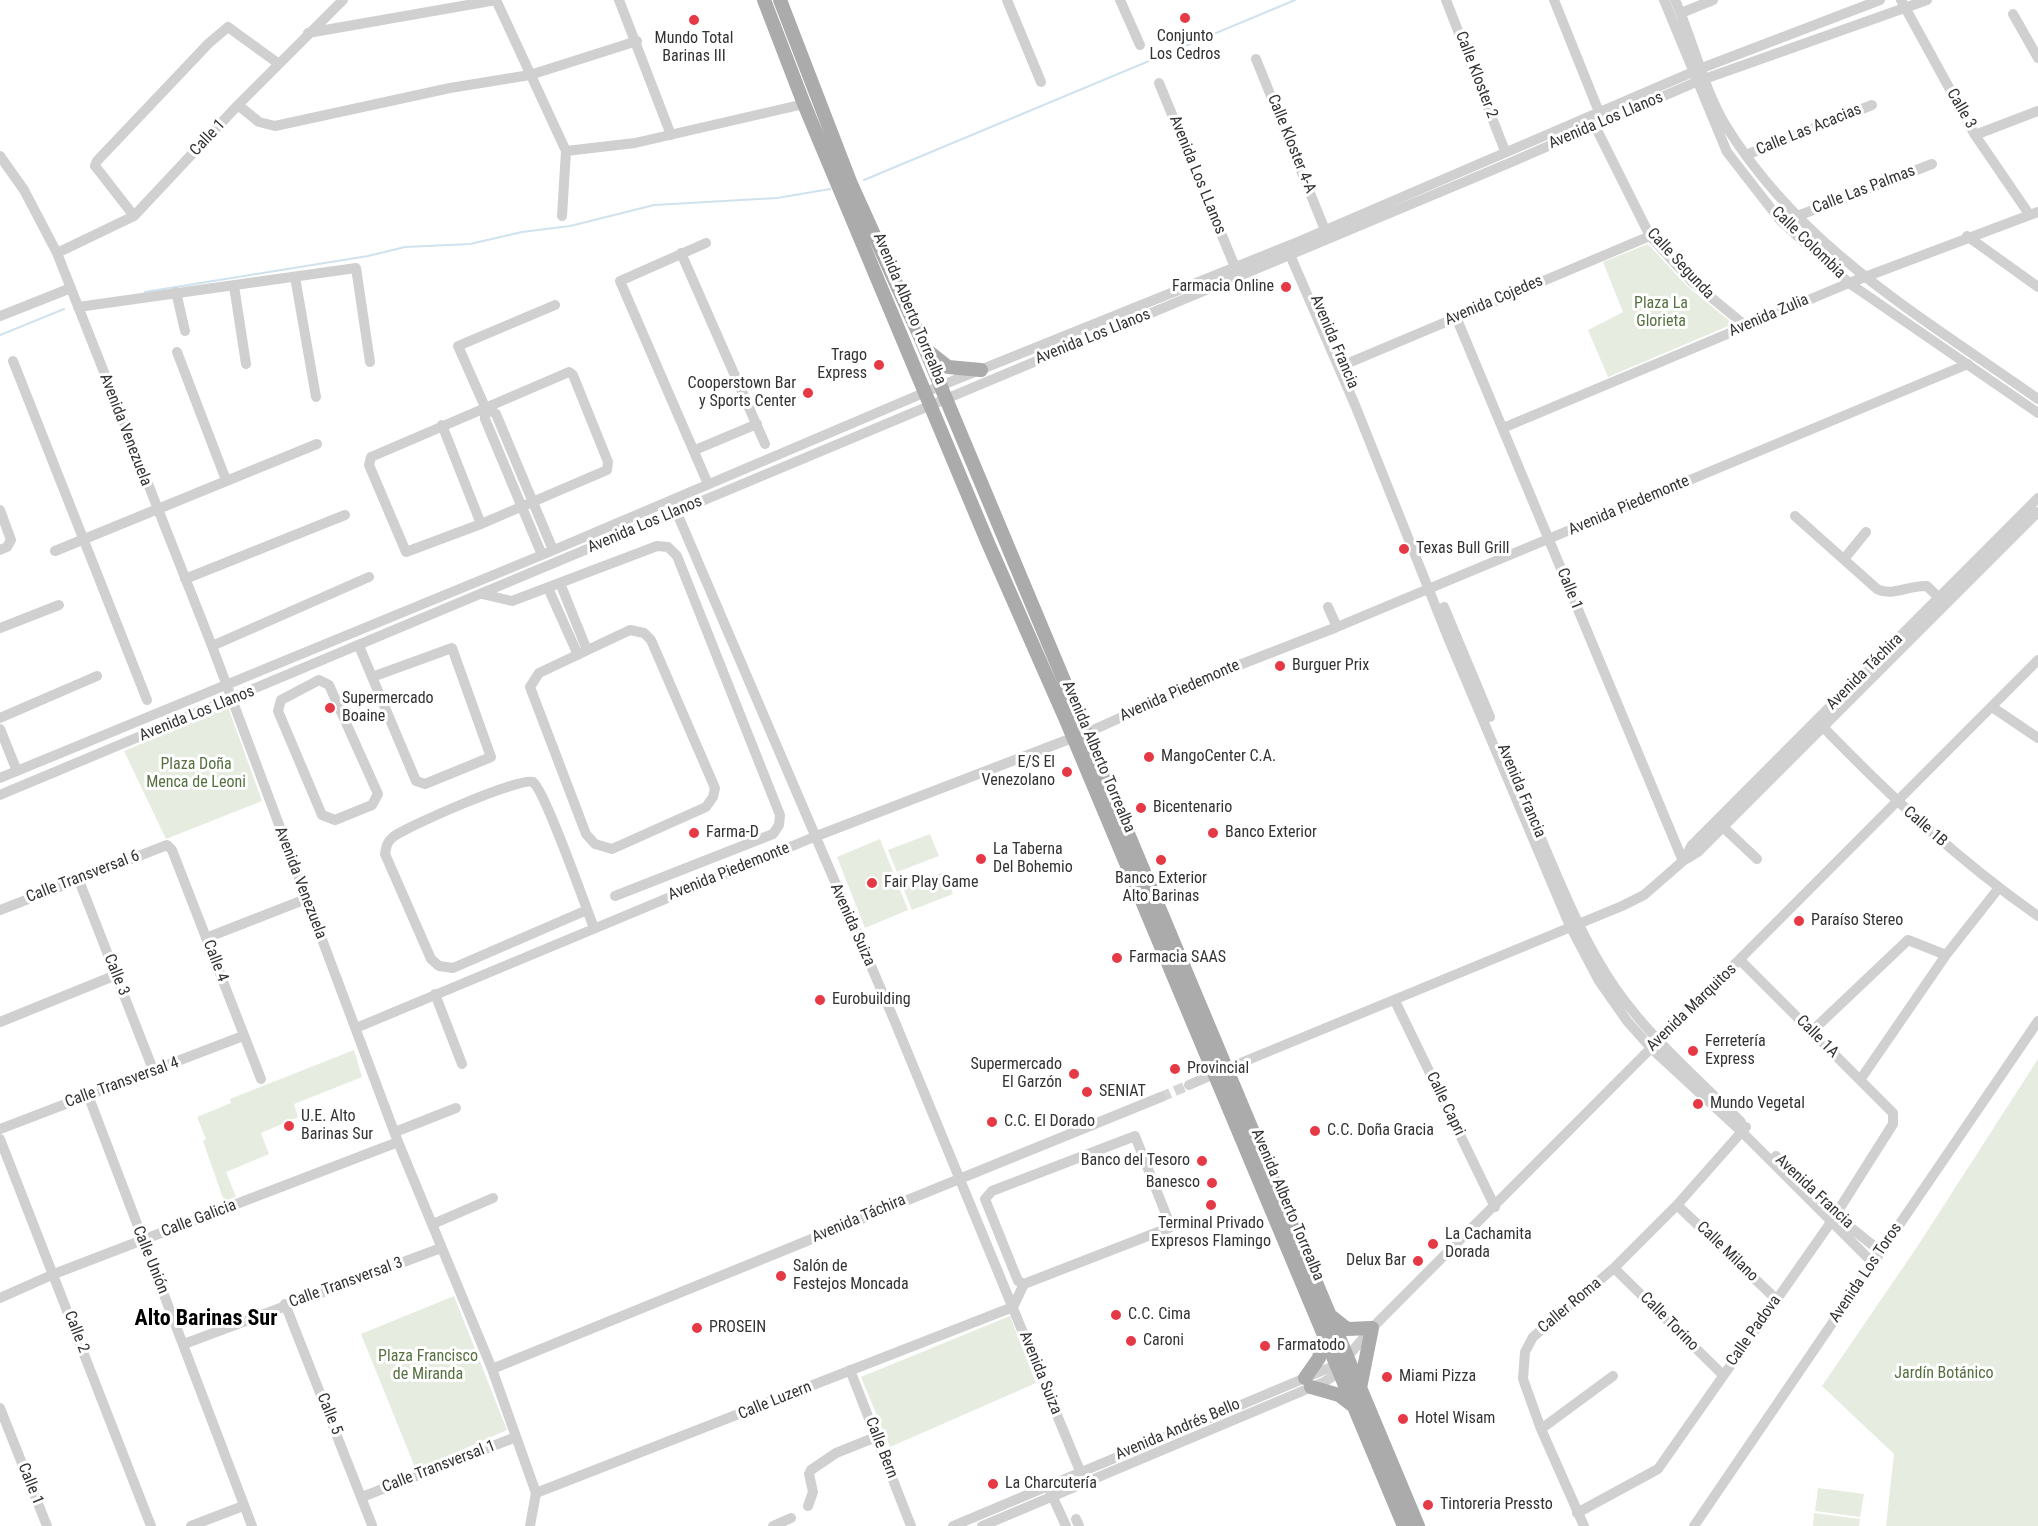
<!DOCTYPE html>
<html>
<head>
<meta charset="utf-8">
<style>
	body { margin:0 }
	canvas { display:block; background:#fff }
</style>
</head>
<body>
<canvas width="2038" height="1526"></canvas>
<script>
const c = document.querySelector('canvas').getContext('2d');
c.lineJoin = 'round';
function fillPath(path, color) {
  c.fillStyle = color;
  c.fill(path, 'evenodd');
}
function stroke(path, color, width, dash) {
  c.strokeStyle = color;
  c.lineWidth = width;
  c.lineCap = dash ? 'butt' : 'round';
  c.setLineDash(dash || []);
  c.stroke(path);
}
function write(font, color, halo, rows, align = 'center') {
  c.font = font + ' "Roboto Condensed",sans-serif';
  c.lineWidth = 6;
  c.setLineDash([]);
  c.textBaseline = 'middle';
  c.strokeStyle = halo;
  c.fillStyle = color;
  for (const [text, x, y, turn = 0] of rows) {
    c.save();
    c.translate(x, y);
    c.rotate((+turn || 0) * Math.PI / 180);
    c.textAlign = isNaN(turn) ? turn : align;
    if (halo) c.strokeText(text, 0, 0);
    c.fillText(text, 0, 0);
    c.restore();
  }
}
fillPath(new Path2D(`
	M 1648,244 L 1687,286 L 1733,324 L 1608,377 L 1588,330 L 1623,312 L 1603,262 Z
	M 228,707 L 262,801 L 166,839 L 124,751 Z
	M 930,834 L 939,856 L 897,872 L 888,850 Z
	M 880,839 L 908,910 L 865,928 L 837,857 Z
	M 944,872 L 953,894 L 912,910 L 903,888 Z
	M 354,1050 L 362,1077 L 294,1104 L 298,1117 L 261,1133 L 269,1154 L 226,1172 L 236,1197 L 224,1201 L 203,1141 L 206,1139 L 197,1117 L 231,1103 L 230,1099 Z
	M 2038,1059 L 2038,1526 L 1886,1526 L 1894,1454 L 1822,1386 L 1917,1247 Z
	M 454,1296 L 507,1430 L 416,1470 L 361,1334 Z
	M 1010,1316 L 1036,1383 L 890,1447 L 861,1377 Z
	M 1818,1488 L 1864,1494 L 1860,1517 L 1815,1511 Z
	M 1814,1513 L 1860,1519 L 1859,1526 L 1813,1526 Z`), '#e6ecdf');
stroke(new Path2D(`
	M 864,180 L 1295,0
	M 145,292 L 368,256 L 405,247 L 470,244 L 522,232 L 570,226 L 654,205 L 777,198 L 830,189
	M 0,335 L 64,309`), '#cfe2ee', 2);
stroke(new Path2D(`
	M 1161,1097 L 1189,1085`), '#d6d6d6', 10, [10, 5]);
stroke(new Path2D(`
	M 619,0 L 671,135
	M 1007,0 L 1041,82
	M 1120,0 L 1140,45
	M 1446,0 L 1505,151
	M 1554,0 L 1599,112
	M 1664,0 L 1727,152 L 1780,220 L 1849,283 L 2038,413
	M 1675,0 C 1693,40 1704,90 1726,126 C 1803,250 1922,317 2038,399
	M 1901,0 L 1975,135 L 2029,214
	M 1681,13 L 1713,0
	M 2013,14 L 2038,58
	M 308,33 L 496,0 L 566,151 L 562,216
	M 1256,59 L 1325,230
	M 1159,83 L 1235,267
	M 238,105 L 259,122 L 275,126 L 450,88 L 530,75 L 637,41
	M 1595,126 L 1650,236 L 1691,281 L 1746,326
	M 1975,135 L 2038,111
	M 566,151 L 635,143 L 804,104
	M 1746,155 L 1872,105
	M 0,156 L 24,190 L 57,253 L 212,646 L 398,1142 L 492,1369 L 536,1493 L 530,1526
	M 134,216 L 99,171 L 95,166 L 97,161 L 209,43 L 228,27 L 279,64
	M 1795,217 L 1932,164
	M 1967,236 L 2038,287
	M 706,243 L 620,281 L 708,484
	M 1287,248 L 1355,405 L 1449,640 L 1570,926 L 1599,981 L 1627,1021 L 1651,1048 L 1742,1132 L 1873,1263
	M 57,253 L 134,216 L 238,105 L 343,0
	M 681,253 L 765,444
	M 295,277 L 316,397
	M 234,286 L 246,364
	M 176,292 L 185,331
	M 78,307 L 356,268 L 370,362
	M 0,316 L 71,288
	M 177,352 L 226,480
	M 13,361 L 147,700
	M 1339,367 L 1650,236
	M 569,372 L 573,375 L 608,462 L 607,470 L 481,524 L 406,552 L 369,465 L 371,457 Z
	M 485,407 L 496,414 L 553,550
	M 442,425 L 481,524
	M 1503,428 L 1849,283 L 2038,212
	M 695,450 L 757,424
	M 2038,498 L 1692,845 L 1683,861 L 1698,852 L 2038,512
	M 674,506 L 895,1022 L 1085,1483
	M 0,510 L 11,540 L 7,547 L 0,550
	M 1795,516 L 1877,589 C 1893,597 1909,585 1927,586 L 1939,598
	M 55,551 L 317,444
	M 542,555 L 485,419 L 485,407 L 458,346 L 555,305
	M 1844,559 L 1866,532
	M 185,579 L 345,515
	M 560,583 L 587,650
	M 548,588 L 578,655
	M 482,594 L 512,601 L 657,546 L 668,547 L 677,556 L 780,815 L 779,825 L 773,834 L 615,896
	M 1328,607 L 1337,627
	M 1444,607 L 1490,717
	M 0,628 L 59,605
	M 630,630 L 644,633 L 651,640 L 715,788 L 713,797 L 706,807 L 612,849 L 595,844 L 586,834 L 530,687 L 539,673 Z
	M 212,646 L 369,577
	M 359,646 L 416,781 L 425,784 L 491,757 L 452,648 L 372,677
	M 319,680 L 329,685 L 378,794 L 372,805 L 335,820 L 322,815 L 278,711 L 281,700 Z
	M 1992,707 L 2038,738
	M 0,718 L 97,676
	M 1823,727 C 1890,796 1959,861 2038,916
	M 0,729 L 17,771
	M 0,778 L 542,555 L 940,386 L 1293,244 L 1702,68 L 1880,0
	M 0,795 L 1507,164 L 1696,82 L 1927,0
	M 1723,827 L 1757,859
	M 1539,834 C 1562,887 1583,942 1616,989 C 1651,1039 1699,1080 1741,1122
	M 78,878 L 154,1072
	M 0,910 L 167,845 L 172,850 L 261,1079
	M 587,910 L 453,968 L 439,966 L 431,959 L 385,854 C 386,847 387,842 393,837 C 408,826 519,777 533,782 C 545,791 585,905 594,928
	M 206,938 L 306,899
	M 435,994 L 462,1064
	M 1395,1001 L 1495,1207
	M 0,1022 L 116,975
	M 356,1028 L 814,837 L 1093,730 L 1229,669 L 1337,627 L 1968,364
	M 1812,1031 L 1908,940 L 1946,955
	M 1226,1069 L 1622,906 L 1644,895 L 1683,861 L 1456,317
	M 1860,1080 L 1946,955 L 1998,889
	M 1189,1085 L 1214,1074
	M 88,1095 L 252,1526
	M 0,1129 L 243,1036
	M 395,1132 L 456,1108
	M 0,1139 L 151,1526
	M 1776,1156 L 1835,1215 L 1880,1251
	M 1677,1205 L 1776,1299
	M 433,1224 L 493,1198
	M 1614,1268 L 1723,1375
	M 0,1298 L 54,1274 L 398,1142
	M 285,1304 L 372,1525
	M 184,1344 L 441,1248
	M 492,1369 L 1161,1097
	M 850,1370 L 911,1526
	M 0,1408 L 47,1526
	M 1541,1429 L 1613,1376
	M 1050,1491 L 1066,1526
	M 536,1493 L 1013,1307 L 1024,1284 L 1171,1227 L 1135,1136 L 992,1191 L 985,1199 L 1018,1281 L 1024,1284
	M 362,1497 L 516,1437
	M 808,1506 L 813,1492 L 809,1474 L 811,1470 L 836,1453 L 876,1437
	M 1577,1513 L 1658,1469 L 1831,1222 L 1893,1124 L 1893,1113 L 1741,961
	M 1076,1519 L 1079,1526
	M 191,1526 L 243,1506
	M 773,1526 L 791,1518
	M 953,1526 L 1343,1362 L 1372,1328 L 2038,660
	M 982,1526 L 1324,1382 L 1345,1369
	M 1584,1526 L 1541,1429 L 1523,1379 L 1525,1352 L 1533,1337 L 1614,1268 L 1677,1205 L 1746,1127
	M 1694,1526 L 2038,1021`), '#d0d0d0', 10);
stroke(new Path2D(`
	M 764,0 L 804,104 L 988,543 L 1066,720 L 1404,1526
	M 780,0 L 851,184 L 918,332 L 1418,1526
	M 929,352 L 948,367 L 981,370
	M 1332,1317 L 1347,1329 L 1372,1328 L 1360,1388
	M 1305,1378 L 1319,1358 L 1324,1335
	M 1311,1387 L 1339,1395 L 1352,1405`), '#ababab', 14);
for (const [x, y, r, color] of [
	[1185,18,6,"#e63946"],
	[694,20,6,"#e63946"],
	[1286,287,6,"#e63946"],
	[879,365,6,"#e63946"],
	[808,393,6,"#e63946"],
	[1404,549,6,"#e63946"],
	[1280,666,6,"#e63946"],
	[330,708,6,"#e63946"],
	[1149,757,6,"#e63946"],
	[1067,772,6,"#e63946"],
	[1141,808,6,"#e63946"],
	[694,833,6,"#e63946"],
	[1213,833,6,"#e63946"],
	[981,859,6,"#e63946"],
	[1161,860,6,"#e63946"],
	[872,883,6,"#e63946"],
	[1799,921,6,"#e63946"],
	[1117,958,6,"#e63946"],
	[820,1000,6,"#e63946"],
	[1693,1051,6,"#e63946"],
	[1175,1069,6,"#e63946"],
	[1074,1074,6,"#e63946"],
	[1087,1092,6,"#e63946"],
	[1698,1104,6,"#e63946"],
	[992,1122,6,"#e63946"],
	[289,1126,6,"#e63946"],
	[1315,1131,6,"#e63946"],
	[1202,1161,6,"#e63946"],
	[1212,1183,6,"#e63946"],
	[1211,1205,6,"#e63946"],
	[1433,1244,6,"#e63946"],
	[1418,1261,6,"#e63946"],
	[781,1276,6,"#e63946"],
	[1116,1315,6,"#e63946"],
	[697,1328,6,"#e63946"],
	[1131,1341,6,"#e63946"],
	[1265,1346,6,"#e63946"],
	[1387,1377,6,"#e63946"],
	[1403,1419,6,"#e63946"],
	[993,1484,6,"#e63946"],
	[1428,1505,6,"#e63946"]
]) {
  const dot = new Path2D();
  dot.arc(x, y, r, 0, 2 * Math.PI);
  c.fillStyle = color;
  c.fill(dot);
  stroke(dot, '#fff', 2);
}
write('16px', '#333', '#fff', [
	["Conjunto",1185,37,"center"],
	["Los Cedros",1185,55,"center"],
	["Mundo Total",694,39,"center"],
	["Barinas III",694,57,"center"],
	["Farmacia Online",1274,287,"right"],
	["Trago",867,356,"right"],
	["Express",867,374,"right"],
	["Cooperstown Bar",796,384,"right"],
	["y Sports Center",796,402,"right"],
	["Texas Bull Grill",1416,549],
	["Burguer Prix",1292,666],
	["Supermercado",342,699],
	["Boaine",342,717],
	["MangoCenter C.A.",1161,757],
	["E/S El",1055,763,"right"],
	["Venezolano",1055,781,"right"],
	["Bicentenario",1153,808],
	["Farma-D",706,833],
	["Banco Exterior",1225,833],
	["La Taberna",993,850],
	["Del Bohemio",993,868],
	["Banco Exterior",1161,879,"center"],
	["Alto Barinas",1161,897,"center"],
	["Fair Play Game",884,883],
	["Paraíso Stereo",1811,921],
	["Farmacia SAAS",1129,958],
	["Eurobuilding",832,1000],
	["Ferretería",1705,1042],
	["Express",1705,1060],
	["Supermercado",1062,1065,"right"],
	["El Garzón",1062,1083,"right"],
	["Provincial",1187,1069],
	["SENIAT",1099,1092],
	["Mundo Vegetal",1710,1104],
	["U.E. Alto",301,1117],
	["Barinas Sur",301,1135],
	["C.C. El Dorado",1004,1122],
	["C.C. Doña Gracia",1327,1131],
	["Banco del Tesoro",1190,1161,"right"],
	["Banesco",1200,1183,"right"],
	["Terminal Privado",1211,1224,"center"],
	["Expresos Flamingo",1211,1242,"center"],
	["La Cachamita",1445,1235],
	["Dorada",1445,1253],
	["Delux Bar",1406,1261,"right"],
	["Salón de",793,1267],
	["Festejos Moncada",793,1285],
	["C.C. Cima",1128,1315],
	["PROSEIN",709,1328],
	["Caroni",1143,1341],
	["Farmatodo",1277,1346],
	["Miami Pizza",1399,1377],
	["Hotel Wisam",1415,1419],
	["La Charcutería",1005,1484],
	["Tintoreria Pressto",1440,1505]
], 'left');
write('16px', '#333', '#fff', [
	["Calle Kloster 2",1476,75,69],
	["Calle 3",1961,109,60],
	["Avenida Los Llanos",1606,121,-23],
	["Calle Las Acacias",1809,130,-22],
	["Calle 1",208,138,-47],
	["Calle Kloster 4-A",1291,144,68],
	["Avenida Los LLanos",1197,175,68],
	["Calle Las Palmas",1864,190,-21],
	["Calle Colombia",1808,243,44],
	["Calle Segunda",1680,264,47],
	["Avenida Cojedes",1494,301,-23],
	["Avenida Alberto Torrealba",909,309,67],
	["Avenida Zulia",1769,316,-23],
	["Avenida Los Llanos",1093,337,-22],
	["Avenida Francia",1334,342,67],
	["Avenida Venezuela",125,430,69],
	["Avenida Piedemonte",1629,506,-23],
	["Avenida Los Llanos",645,525,-23],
	["Calle 1",1569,589,68],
	["Avenida Táchira",1865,672,-45],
	["Avenida Piedemonte",1180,691,-24],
	["Avenida Los Llanos",197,714,-22],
	["Avenida Alberto Torrealba",1098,757,67],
	["Avenida Francia",1521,791,67],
	["Calle 1B",1925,827,41],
	["Avenida Piedemonte",729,872,-22],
	["Calle Transversal 6",83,877,-21],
	["Avenida Venezuela",300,883,69],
	["Avenida Suiza",852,925,66],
	["Calle 4",215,961,69],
	["Calle 3",116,975,68],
	["Avenida Marquitos",1692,1008,-44],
	["Calle 1A",1817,1037,45],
	["Calle Transversal 4",122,1083,-20],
	["Calle Capri",1445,1104,64],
	["Avenida Francia",1814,1192,43],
	["Avenida Alberto Torrealba",1287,1205,67],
	["Calle Galicia",199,1219,-21],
	["Avenida Táchira",859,1219,-23],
	["Calle Milano",1727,1252,44],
	["Calle Unión",150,1260,68],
	["Avenida Los Toros",1866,1273,-56],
	["Calle Transversal 3",346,1283,-20],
	["Caller Roma",1570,1306,-40],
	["Calle Torino",1669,1322,45],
	["Calle Padova",1754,1331,-55],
	["Calle 2",76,1332,69],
	["Avenida Suiza",1040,1373,68],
	["Calle Luzern",775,1401,-22],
	["Calle 5",329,1414,68],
	["Avenida Andrés Bello",1178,1430,-23],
	["Calle Bern",881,1448,69],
	["Calle Transversal 1",439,1467,-21],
	["Calle 1",30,1484,68]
]);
write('16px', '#56703f', '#fff', [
	["Plaza La",1661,304],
	["Glorieta",1661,322],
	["Plaza Doña",196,765],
	["Menca de Leoni",196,783],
	["Plaza Francisco",428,1357],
	["de Miranda",428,1375],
	["Jardín Botánico",1944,1374]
]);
write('bold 22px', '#000', '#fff', [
	["Alto Barinas Sur",206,1319]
]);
</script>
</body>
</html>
